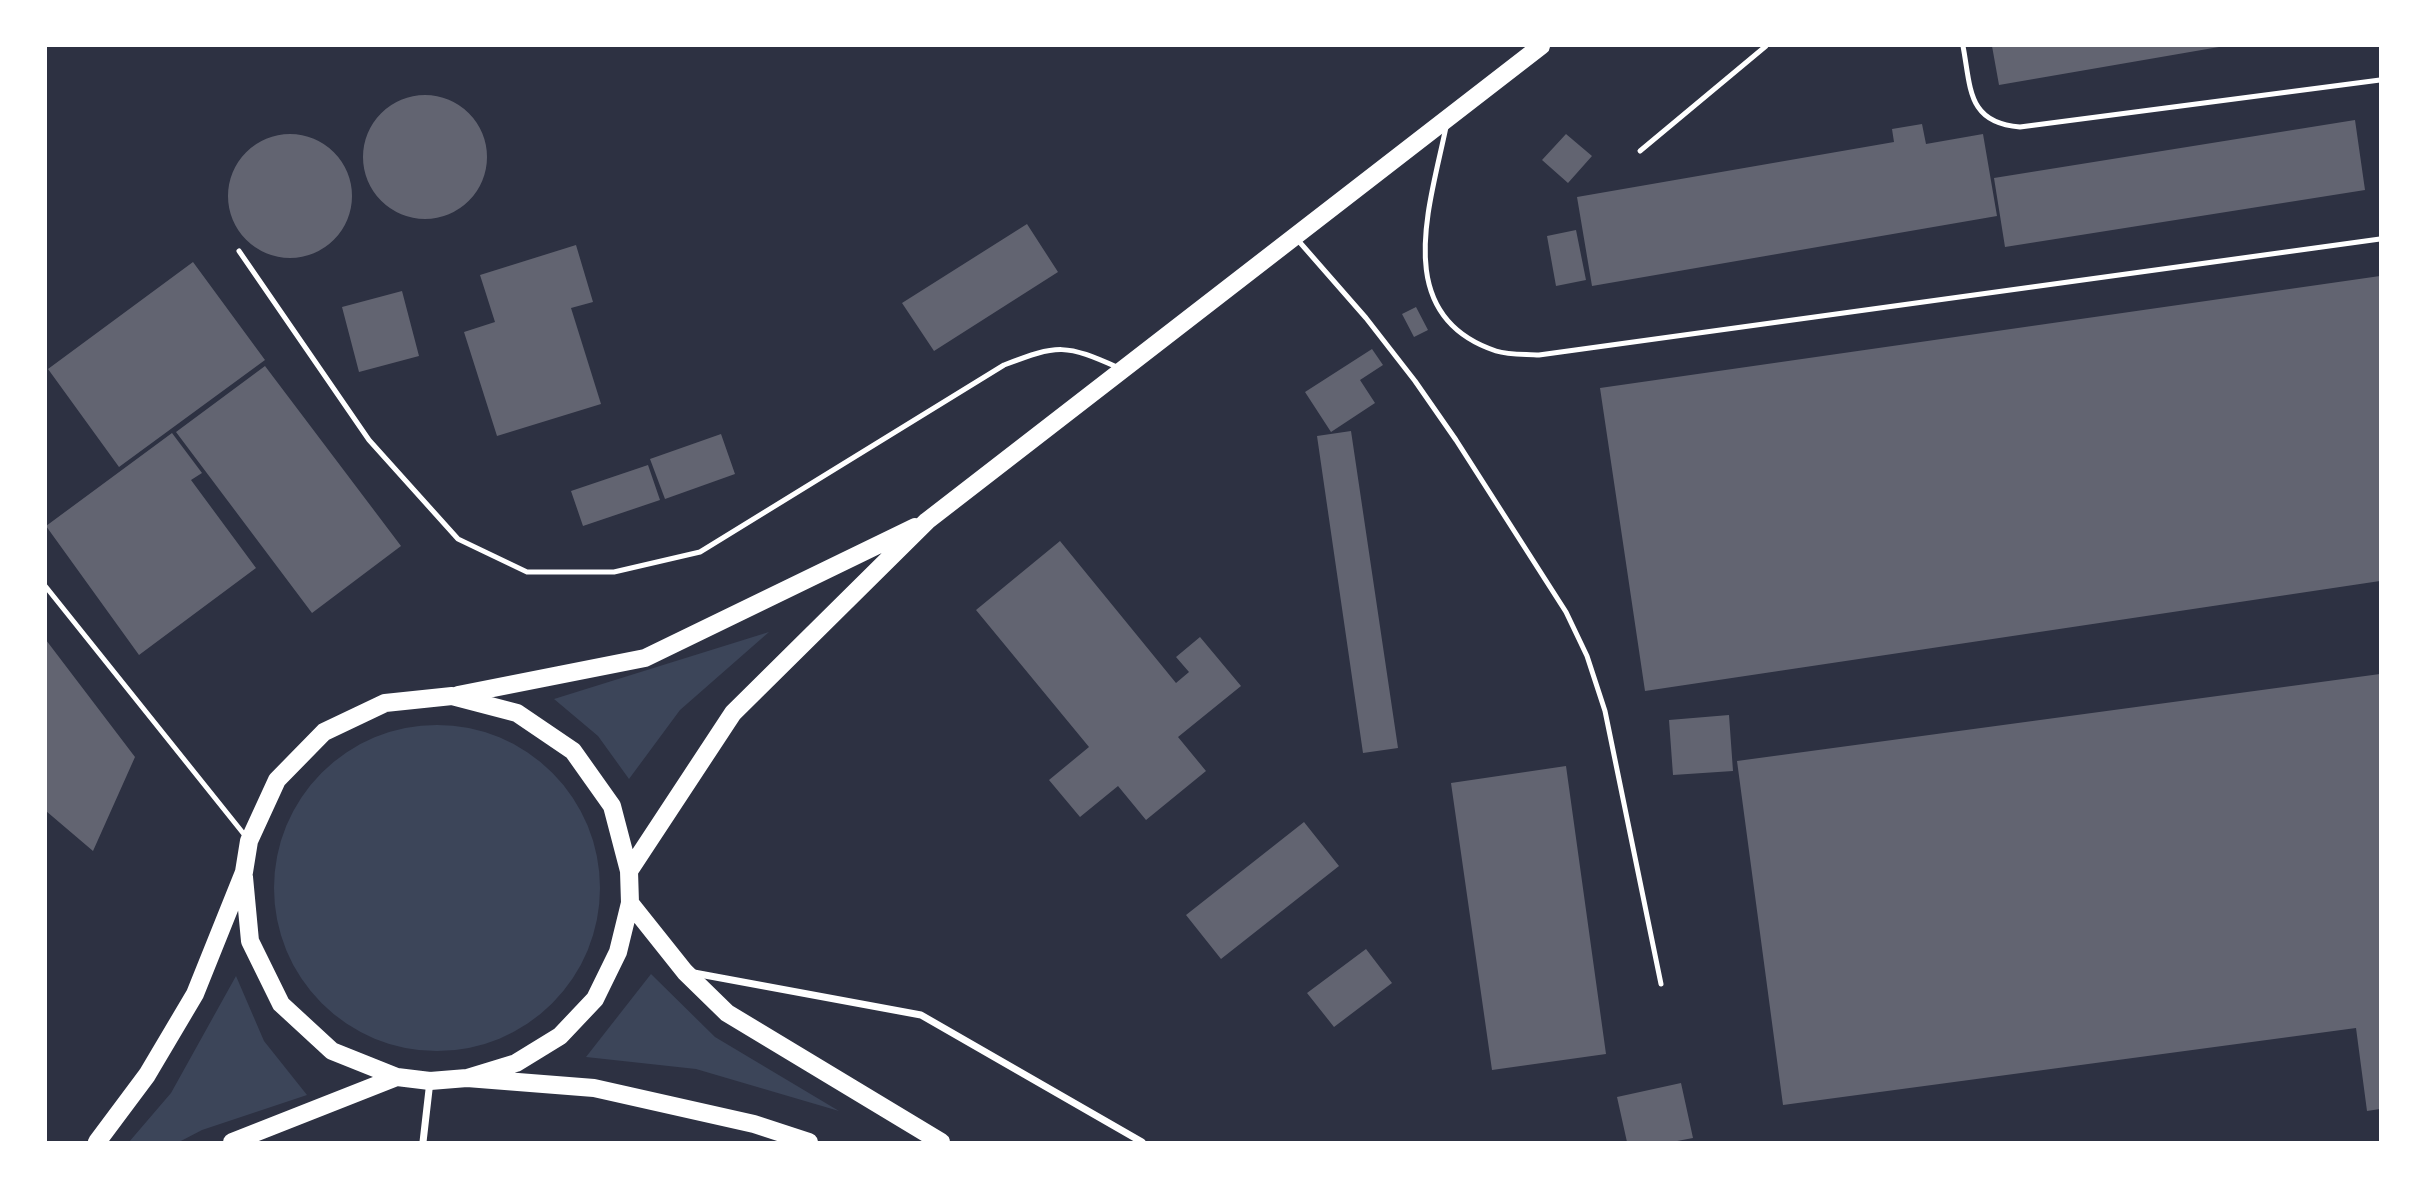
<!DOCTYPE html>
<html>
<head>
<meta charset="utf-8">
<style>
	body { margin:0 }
	#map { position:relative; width:2426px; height:1188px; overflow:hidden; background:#2d3142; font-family:Quicksand,sans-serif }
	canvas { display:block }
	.frame { position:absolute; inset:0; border:47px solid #fff; pointer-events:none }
</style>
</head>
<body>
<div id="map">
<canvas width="2426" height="1188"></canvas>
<div class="frame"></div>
</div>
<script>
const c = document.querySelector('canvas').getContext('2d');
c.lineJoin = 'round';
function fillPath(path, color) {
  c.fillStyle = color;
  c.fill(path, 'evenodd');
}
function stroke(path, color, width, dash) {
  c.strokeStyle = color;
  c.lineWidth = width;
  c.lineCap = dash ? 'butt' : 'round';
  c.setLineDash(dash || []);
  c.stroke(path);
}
fillPath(new Path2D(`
	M 769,632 L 680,710 L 629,779 L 598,736 L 554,699 Z
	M274 888a163 163 0 1 1 326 0a163 163 0 1 1-326 0Z
	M 651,974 L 715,1037 L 839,1111 L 696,1069 L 586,1057 Z
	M 236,976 L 264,1041 L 307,1095 L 202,1130 L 179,1142 L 129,1142 L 171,1093 Z`), '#3c4559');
fillPath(new Path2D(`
	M 1992,46 L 2219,46 L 2219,47 L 1999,85 Z
	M363 157a62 62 0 1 1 124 0a62 62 0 1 1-124 0Z
	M 2355,120 L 2365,190 L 2005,247 L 1994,178 Z
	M 1922,124 L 1926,144 L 1983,134 L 1997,216 L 1592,286 L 1577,197 L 1894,142 L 1892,129 Z
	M228 196a62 62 0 1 1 124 0a62 62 0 1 1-124 0Z
	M 1566,134 L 1592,156 L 1568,183 L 1542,160 Z
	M 1027,224 L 1058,272 L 934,351 L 902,303 Z
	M 1576,230 L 1586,280 L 1556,286 L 1547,236 Z
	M 576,245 L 593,302 L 571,308 L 601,404 L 497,436 L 464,332 L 495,322 L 480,275 Z
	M 193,262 L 265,360 L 119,467 L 48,369 Z
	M 2380,276 L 2380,581 L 1645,691 L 1600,388 Z
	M 402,291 L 419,356 L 359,372 L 342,307 Z
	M 1416,307 L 1428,330 L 1414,337 L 1402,314 Z
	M 1372,349 L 1383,365 L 1360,380 L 1375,403 L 1331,432 L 1305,392 Z
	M 265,366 L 401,546 L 312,613 L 176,432 Z
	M 1351,431 L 1398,748 L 1363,753 L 1317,436 Z
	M 172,433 L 202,473 L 191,480 L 256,568 L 139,655 L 46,526 Z
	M 721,434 L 735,474 L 665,499 L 650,459 Z
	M 648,465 L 660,500 L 583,526 L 571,491 Z
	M 1060,541 L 1176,683 L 1189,672 L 1176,657 L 1200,637 L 1241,686 L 1178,737 L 1206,771 L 1146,820 L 1118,786 L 1080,817 L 1049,780 L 1089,747 L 976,610 Z
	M 46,640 L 135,757 L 93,851 L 46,811 Z
	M 2380,674 L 2380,1109 L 2367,1111 L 2356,1028 L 1783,1105 L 1737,761 Z
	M 1729,715 L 1733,771 L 1673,775 L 1669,720 Z
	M 1566,766 L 1606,1054 L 1492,1070 L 1451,783 Z
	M 1304,822 L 1339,866 L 1221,959 L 1186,915 Z
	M 1366,949 L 1392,983 L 1334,1027 L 1307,993 Z
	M 1681,1083 L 1693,1138 L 1672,1142 L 1627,1142 L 1617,1097 Z`), '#626471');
stroke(new Path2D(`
	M 1963,46 C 1971,88 1967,123 2020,127 L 2380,80
	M 1446,127 C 1430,206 1390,316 1496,351 C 1509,355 1525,354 1539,355 L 2380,239
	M 1640,151 L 1766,46
	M 1296,238 L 1366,318 L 1415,381 L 1456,440 L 1566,612 L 1587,656 L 1605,711 L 1661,984
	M 239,251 L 369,440 L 458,539 L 527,572 L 614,572 L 700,552 L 1004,365 C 1059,344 1065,344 1119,368
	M 46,587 L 247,838`), '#fff', 5);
stroke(new Path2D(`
	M 694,973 L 921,1015 L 1142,1142
	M 423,1142 L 430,1081`), '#fff', 7);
stroke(new Path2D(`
	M 458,695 L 645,658 L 915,527
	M 629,871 L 733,713 L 927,521 L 1541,46
	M 244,877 L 250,941 L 281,1004 L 332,1051 L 397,1077 L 430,1081 L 467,1078 L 594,1088 L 754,1124 L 809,1142
	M 630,903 L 685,972 L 727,1013 L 941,1142
	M 97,1142 L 147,1075 L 195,994 L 244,872 L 249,841 L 277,780 L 324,732 L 385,703 L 452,696 L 517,713 L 573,751 L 612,806 L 629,871 L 630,903 L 618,952 L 595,999 L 560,1036 L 516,1063 L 467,1078
	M 232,1142 L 397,1077`), '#fff', 18);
</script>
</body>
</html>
